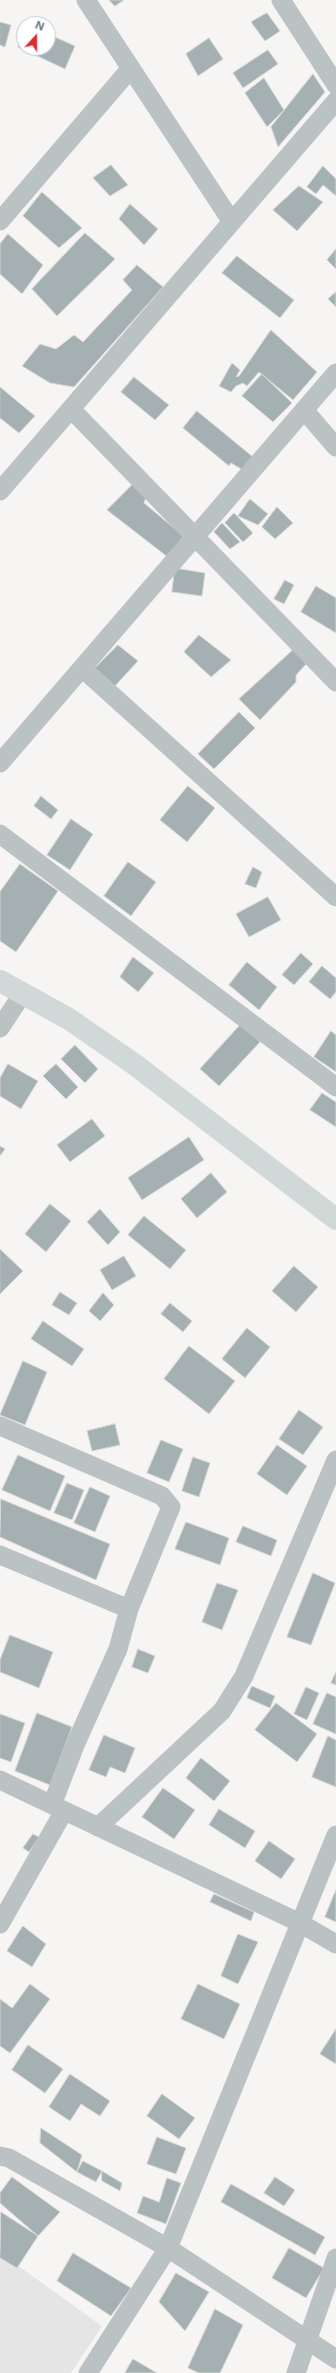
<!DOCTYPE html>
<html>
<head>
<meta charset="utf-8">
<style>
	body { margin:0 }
	#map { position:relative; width:336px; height:2373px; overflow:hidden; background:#f6f5f3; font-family:Inter,sans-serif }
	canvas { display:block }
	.north { position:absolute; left:16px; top:16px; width:40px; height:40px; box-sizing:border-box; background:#fff; border:1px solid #c0c9cb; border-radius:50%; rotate:21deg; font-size:11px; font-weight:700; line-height:16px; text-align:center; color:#62797d }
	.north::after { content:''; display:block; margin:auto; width:14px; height:18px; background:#de2b30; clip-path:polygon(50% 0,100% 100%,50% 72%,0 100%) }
</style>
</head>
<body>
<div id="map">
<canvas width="336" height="2373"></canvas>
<div class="north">N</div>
</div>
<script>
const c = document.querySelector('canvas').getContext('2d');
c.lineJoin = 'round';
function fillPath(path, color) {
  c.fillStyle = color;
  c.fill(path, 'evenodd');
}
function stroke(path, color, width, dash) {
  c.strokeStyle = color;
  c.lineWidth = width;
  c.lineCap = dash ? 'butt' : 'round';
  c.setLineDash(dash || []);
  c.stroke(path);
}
fillPath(new Path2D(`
	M 0,2253 L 102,2326 L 71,2373 L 0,2373 Z`), '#e4e5e4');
const building = new Path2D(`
	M 109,0 L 124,0 L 115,6 Z
	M 267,13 L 280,31 L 265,41 L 251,22 Z
	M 0,22 L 11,25 L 5,47 L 0,45 Z
	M 24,34 L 24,48 L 48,48 L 48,34 L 75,46 L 65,69 L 18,47 Z
	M 209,38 L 223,59 L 198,76 L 186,54 Z
	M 268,50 L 278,64 L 243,88 L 233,73 Z
	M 313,74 L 325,92 L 278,147 L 271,127 Z
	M 264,78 L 284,110 L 267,127 L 245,93 Z
	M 111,165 L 128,185 L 110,196 L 93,178 Z
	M 323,166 L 336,179 L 336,196 L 323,185 L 316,194 L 307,187 Z
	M 299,186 L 323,202 L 297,231 L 273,210 Z
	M 42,192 L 82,228 L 59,248 L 23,216 Z
	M 130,204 L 158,229 L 144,245 L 119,219 Z
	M 85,233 L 115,259 L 57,316 L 32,289 Z
	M 8,234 L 43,265 L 22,294 L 0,274 L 0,244 Z
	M 336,249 L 336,269 L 327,260 Z
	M 237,256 L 294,300 L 280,318 L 222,273 Z
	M 137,265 L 163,287 L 74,387 L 50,383 L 22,366 L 40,344 L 56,349 L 74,335 L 83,342 L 132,290 L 123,280 Z
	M 336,292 L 336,307 L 328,299 Z
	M 271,330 L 317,372 L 293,400 L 259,372 L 247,386 L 243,383 L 236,386 L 231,392 L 219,386 L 232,363 L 240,370 L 236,377 L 239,376 Z
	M 262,374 L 292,403 L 273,422 L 242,396 Z
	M 134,377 L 169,405 L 155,420 L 121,392 Z
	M 0,387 L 35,416 L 19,433 L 0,418 Z
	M 197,411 L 253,457 L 243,470 L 231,463 L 229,466 L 183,428 Z
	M 134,483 L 147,494 L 144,503 L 187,539 L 169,558 L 107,510 Z
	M 250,499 L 268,514 L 258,525 L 238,516 Z
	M 277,507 L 293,523 L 275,539 L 262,527 Z
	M 234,513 L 253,533 L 243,542 L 225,523 Z
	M 222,523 L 240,542 L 230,549 L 214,532 Z
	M 175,568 L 205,573 L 202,596 L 172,592 Z
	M 285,580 L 294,585 L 284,604 L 274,599 Z
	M 316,586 L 336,598 L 336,633 L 301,612 Z
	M 199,635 L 231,660 L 211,677 L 184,652 Z
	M 118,645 L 138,661 L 114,687 L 94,669 Z
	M 293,650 L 307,663 L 296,675 L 296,682 L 260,720 L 239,699 Z
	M 239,712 L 255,728 L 214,769 L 198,754 Z
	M 188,786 L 215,808 L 187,842 L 160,820 Z
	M 41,796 L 58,810 L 51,819 L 34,806 Z
	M 71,819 L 93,834 L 70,870 L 47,855 Z
	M 128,862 L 156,882 L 131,916 L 104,896 Z
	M 20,864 L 58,891 L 16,952 L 0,941 L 0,892 Z
	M 253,867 L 262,872 L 256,888 L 245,884 Z
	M 268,897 L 281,920 L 249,937 L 236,914 Z
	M 301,953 L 313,964 L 294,985 L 282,975 Z
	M 133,957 L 154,973 L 138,992 L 120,977 Z
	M 247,962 L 277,987 L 259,1010 L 229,985 Z
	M 322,966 L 336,978 L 336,992 L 330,999 L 309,982 Z
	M 241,1024 L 260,1042 L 219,1086 L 200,1069 Z
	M 331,1031 L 336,1035 L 336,1072 L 314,1057 Z
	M 75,1045 L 98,1069 L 85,1083 L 61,1059 Z
	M 8,1064 L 38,1081 L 21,1109 L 0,1096 L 0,1078 Z
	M 56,1064 L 78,1087 L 66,1099 L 43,1076 Z
	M 322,1093 L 336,1102 L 336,1127 L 310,1110 Z
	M 92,1119 L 105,1136 L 70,1162 L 57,1145 Z
	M 189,1137 L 204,1160 L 142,1200 L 128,1178 Z
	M 0,1146 L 5,1149 L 0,1156 Z
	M 211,1173 L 227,1192 L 197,1218 L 181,1199 Z
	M 50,1204 L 71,1221 L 46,1252 L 25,1234 Z
	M 100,1209 L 120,1232 L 108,1245 L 87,1222 Z
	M 144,1216 L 186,1250 L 170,1269 L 128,1235 Z
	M 0,1249 L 23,1271 L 0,1294 Z
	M 124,1256 L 136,1276 L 112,1290 L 100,1270 Z
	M 294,1266 L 318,1287 L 296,1312 L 272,1291 Z
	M 60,1292 L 77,1303 L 69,1315 L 52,1305 Z
	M 103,1293 L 114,1305 L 100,1321 L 89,1311 Z
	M 170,1303 L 192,1321 L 183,1332 L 161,1314 Z
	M 43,1321 L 84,1349 L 72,1366 L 31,1339 Z
	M 247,1328 L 270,1347 L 245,1378 L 222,1359 Z
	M 189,1346 L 235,1381 L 209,1414 L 164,1379 Z
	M 23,1361 L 47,1372 L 25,1425 L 0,1415 Z
	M 299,1410 L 323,1427 L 303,1455 L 279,1439 Z
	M 115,1424 L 120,1445 L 92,1451 L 87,1431 Z
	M 161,1440 L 183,1449 L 169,1482 L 147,1473 Z
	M 277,1445 L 307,1466 L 287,1495 L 257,1474 Z
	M 18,1455 L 65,1476 L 50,1511 L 2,1490 Z
	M 193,1457 L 210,1463 L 199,1497 L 182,1491 Z
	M 67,1483 L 84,1490 L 72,1520 L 54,1513 Z
	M 90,1487 L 110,1496 L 95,1532 L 74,1523 Z
	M 1,1499 L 110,1544 L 96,1580 L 0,1537 Z
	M 186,1522 L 229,1538 L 220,1565 L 175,1549 Z
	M 243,1526 L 277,1540 L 271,1556 L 236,1542 Z
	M 313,1573 L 335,1583 L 311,1645 L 287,1637 Z
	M 217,1583 L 238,1590 L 222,1630 L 202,1622 Z
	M 10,1635 L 53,1652 L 39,1688 L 0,1672 L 0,1660 Z
	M 138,1649 L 155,1656 L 148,1673 L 132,1667 Z
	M 336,1672 L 336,1685 L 331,1683 Z
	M 252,1686 L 275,1696 L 270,1708 L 247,1698 Z
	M 306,1687 L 319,1693 L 307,1720 L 294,1714 Z
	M 327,1693 L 336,1697 L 336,1734 L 313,1724 Z
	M 276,1703 L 317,1734 L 297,1762 L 255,1730 Z
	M 37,1713 L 72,1727 L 50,1785 L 15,1771 Z
	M 0,1714 L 25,1723 L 11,1762 L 0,1758 Z
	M 104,1735 L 135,1748 L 125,1773 L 110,1767 L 106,1777 L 89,1770 Z
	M 328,1736 L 336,1740 L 336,1787 L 312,1777 Z
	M 201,1758 L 230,1781 L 214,1801 L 186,1778 Z
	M 163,1788 L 195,1810 L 174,1839 L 142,1817 Z
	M 219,1809 L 255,1831 L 245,1848 L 209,1825 Z
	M 33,1834 L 39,1837 L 29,1852 L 23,1848 Z
	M 269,1841 L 295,1859 L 281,1879 L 255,1861 Z
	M 336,1890 L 336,1922 L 325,1917 Z
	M 214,1894 L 254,1912 L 251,1921 L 210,1902 Z
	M 23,1926 L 46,1944 L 32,1967 L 7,1951 Z
	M 238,1934 L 258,1942 L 238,1984 L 221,1976 Z
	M 30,1984 L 50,1999 L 10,2053 L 0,2046 L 0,1999 L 12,2008 Z
	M 198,1984 L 240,2004 L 224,2039 L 181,2019 Z
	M 336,2029 L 336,2064 L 320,2054 Z
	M 28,2045 L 63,2069 L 45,2093 L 12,2070 Z
	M 70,2074 L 110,2101 L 100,2116 L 81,2104 L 70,2121 L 49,2107 Z
	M 162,2094 L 195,2118 L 179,2139 L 147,2116 Z
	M 41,2128 L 82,2155 L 77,2172 L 40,2143 Z
	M 157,2137 L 186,2148 L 176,2174 L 147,2164 Z
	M 83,2161 L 102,2171 L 96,2182 L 77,2172 Z
	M 102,2171 L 122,2183 L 120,2191 L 102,2181 Z
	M 12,2177 L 60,2212 L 38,2236 L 0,2203 L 0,2193 Z
	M 275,2177 L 295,2190 L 284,2206 L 264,2193 Z
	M 167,2178 L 181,2183 L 166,2224 L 137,2213 L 143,2196 L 159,2202 Z
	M 231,2184 L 325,2237 L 315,2255 L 221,2202 Z
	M 1,2212 L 38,2236 L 17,2268 L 0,2258 Z
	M 289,2248 L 324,2268 L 306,2298 L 272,2278 Z
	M 73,2253 L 131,2288 L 111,2316 L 57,2281 Z
	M 176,2273 L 209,2292 L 185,2331 L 159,2302 Z
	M 215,2309 L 243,2325 L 220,2373 L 199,2373 L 188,2368 Z
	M 133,2359 L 157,2373 L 125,2373 Z`);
fillPath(building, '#a4b0b2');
stroke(building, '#d8d7d6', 1);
stroke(new Path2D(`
	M 86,0 L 232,222
	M 281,0 L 336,85
	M 0,221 L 131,68
	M 71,409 L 336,682
	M 304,410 L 336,447
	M 0,491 L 336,101
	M 82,668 L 336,897
	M 0,763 L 336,373
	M 0,834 L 336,1087
	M 0,1028 L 23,993
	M 0,1426 L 162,1496 L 171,1507 L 129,1609 L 118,1649 L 75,1745 L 52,1805
	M 0,1555 L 129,1609
	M 0,1780 L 300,1923 L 336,1944
	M 98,1827 L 222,1711 L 244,1676 L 336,1460
	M 0,1924 L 64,1811
	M 0,2156 L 9,2158 L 168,2248 L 336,2359
	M 88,2373 L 168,2248 L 336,1835
	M 296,2373 L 336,2258`), '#bbc2c3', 19);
stroke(new Path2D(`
	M 0,981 L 69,1019 L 134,1064 L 336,1219`), '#d0d8d8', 22);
</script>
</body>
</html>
